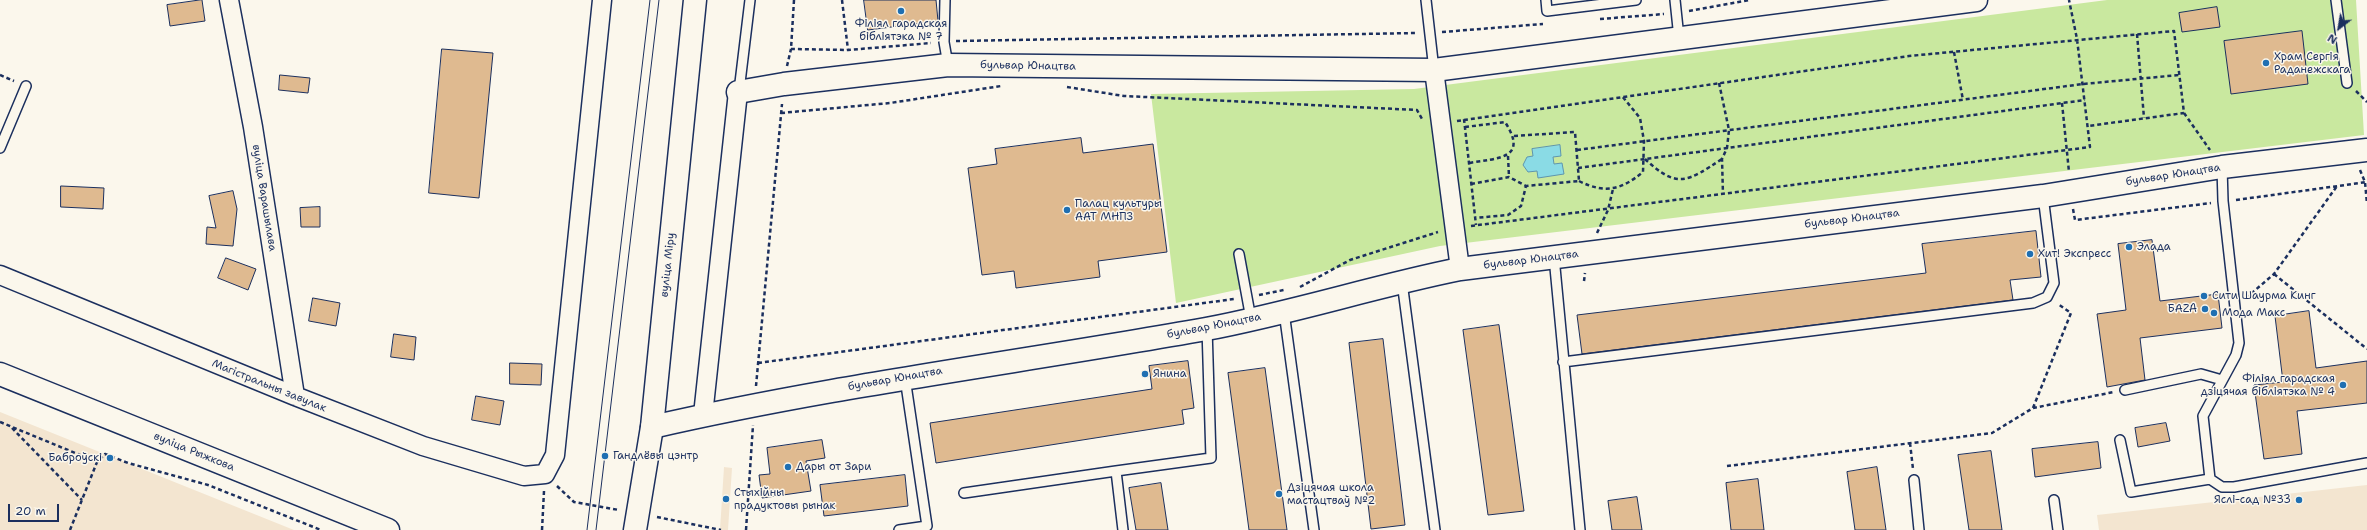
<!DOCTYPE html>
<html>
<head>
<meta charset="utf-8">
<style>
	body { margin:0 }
	#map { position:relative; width:2367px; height:530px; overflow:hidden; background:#fbf7ec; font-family:"Shantell Sans",sans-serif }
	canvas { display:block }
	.north { position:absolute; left:2319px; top:8px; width:40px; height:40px; -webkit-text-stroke:3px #fbf7ec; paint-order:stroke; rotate:211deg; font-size:11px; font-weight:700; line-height:16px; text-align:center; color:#1b2f5e }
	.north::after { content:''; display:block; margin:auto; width:14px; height:18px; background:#1b2f5e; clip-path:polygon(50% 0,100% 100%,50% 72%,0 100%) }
	.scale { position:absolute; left:8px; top:504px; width:51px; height:18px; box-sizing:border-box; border:2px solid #1b2f5e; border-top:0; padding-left:5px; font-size:12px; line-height:14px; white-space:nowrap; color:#1b2f5e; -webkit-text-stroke:3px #fbf7ec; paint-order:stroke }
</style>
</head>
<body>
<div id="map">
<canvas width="2367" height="530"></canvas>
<div class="north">N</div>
<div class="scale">20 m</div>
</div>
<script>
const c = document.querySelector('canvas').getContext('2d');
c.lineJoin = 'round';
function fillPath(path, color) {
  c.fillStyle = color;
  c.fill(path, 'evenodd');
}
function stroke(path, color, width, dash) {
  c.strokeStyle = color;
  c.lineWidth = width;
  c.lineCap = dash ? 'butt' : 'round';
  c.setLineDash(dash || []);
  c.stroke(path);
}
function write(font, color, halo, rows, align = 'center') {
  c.font = font + ' "Shantell Sans",sans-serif';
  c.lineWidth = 3;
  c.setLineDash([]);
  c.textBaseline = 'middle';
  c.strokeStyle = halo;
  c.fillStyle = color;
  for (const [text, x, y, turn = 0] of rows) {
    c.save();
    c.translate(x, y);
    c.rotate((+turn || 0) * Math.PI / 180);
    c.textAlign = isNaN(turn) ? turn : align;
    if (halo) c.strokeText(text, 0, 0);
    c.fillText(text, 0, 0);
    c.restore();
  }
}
fillPath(new Path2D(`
	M 0,412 L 294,530 L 0,530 Z
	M 724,467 L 732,468 L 728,530 L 720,530 Z
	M 2367,485 L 2367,530 L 2099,530 L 2097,515 Z`), '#f3e5d0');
fillPath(new Path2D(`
	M 2107,0 L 2356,0 L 2364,135 L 1440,246 L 1176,303 L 1151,94 L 1414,89 Z`), '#c9e89f');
const water = new Path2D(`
	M 1560,145 L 1561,156 L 1553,157 L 1554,164 L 1562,163 L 1564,174 L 1538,178 L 1537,171 L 1528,172 L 1523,165 L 1527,157 L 1533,156 L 1532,149 Z`);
fillPath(water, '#8adbe5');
stroke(water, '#5e96af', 1);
const building = new Path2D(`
	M 202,0 L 205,21 L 170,26 L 167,5 Z
	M 864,0 L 936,0 L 938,21 L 868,30 Z
	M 2217,7 L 2220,27 L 2182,32 L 2179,13 Z
	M 2302,31 L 2308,84 L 2231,94 L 2224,41 Z
	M 442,49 L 493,53 L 479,198 L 429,193 Z
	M 280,75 L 310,78 L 308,93 L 279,90 Z
	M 1081,138 L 1083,153 L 1153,144 L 1167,252 L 1098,261 L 1100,277 L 1016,288 L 1014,271 L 982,275 L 968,168 L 997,164 L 995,149 Z
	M 61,186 L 104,188 L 103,209 L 61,207 Z
	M 233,191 L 237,209 L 233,246 L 206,244 L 207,227 L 216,228 L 209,196 Z
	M 320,207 L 320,227 L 301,227 L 300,208 Z
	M 2036,231 L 2041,277 L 2010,280 L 2013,300 L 1582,354 L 1577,315 L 1926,273 L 1922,244 Z
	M 2152,240 L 2160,301 L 2218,294 L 2222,328 L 2140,338 L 2145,380 L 2107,387 L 2097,314 L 2126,310 L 2118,244 Z
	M 226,258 L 256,269 L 248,290 L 218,278 Z
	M 313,298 L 340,303 L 336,326 L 309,321 Z
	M 2309,311 L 2316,368 L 2367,361 L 2367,403 L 2297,411 L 2302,454 L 2264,459 L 2254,385 L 2283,382 L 2275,316 Z
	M 1499,325 L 1524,511 L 1488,515 L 1463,330 Z
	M 394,334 L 416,337 L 414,360 L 391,357 Z
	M 1383,339 L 1405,525 L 1371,529 L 1349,343 Z
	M 1188,361 L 1194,408 L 1182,410 L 1184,424 L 936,463 L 930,423 L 1152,389 L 1149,366 Z
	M 510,363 L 542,364 L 541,385 L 510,384 Z
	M 1265,368 L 1287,530 L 1249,530 L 1228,373 Z
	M 476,396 L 504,401 L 500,425 L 472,420 Z
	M 2166,423 L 2170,441 L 2138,447 L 2135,428 Z
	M 822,440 L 825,458 L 806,461 L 811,491 L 762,498 L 759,475 L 770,474 L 767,448 Z
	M 2098,442 L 2101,468 L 2035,477 L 2032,449 Z
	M 1991,451 L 2002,530 L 1969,530 L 1958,455 Z
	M 1877,467 L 1886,530 L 1855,530 L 1847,472 Z
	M 905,475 L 908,506 L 824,516 L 820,485 Z
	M 1758,479 L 1764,530 L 1731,530 L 1726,483 Z
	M 1161,483 L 1168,530 L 1136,530 L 1129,488 Z
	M 1637,497 L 1642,530 L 1612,530 L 1608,501 Z`);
fillPath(building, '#dfba90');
stroke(building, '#1b2f5e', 1);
const service = new Path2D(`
	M 945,0 L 944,42 L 948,65
	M 1426,0 L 1434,70
	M 1546,0 L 1547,11 L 1636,0
	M 1675,0 L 1679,38
	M 2336,0 L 2347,83
	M 739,91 L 750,0
	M 0,148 L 26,86
	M 2222,167 L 2223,201 L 2239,343 L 2236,355 L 2203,416 L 2210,479 L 2222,487 L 2234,487 L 2367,463
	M 1239,254 L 1251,319
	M 1554,257 L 1580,530
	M 1402,282 L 1435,530
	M 1284,312 L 1314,530
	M 1563,362 L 2033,303 L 2047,297 L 2054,283 L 2043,196
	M 2125,390 L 2201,374 L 2222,380
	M 2120,440 L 2131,492 L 2210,479
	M 1914,480 L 1919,530
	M 964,493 L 1116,471
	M 2054,500 L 2058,530
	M 899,530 L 927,526 L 905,378
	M 1123,530 L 1116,471 L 1211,458 L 1207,328`);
const minor = new Path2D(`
	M 229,0 L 253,127 L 295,396
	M 1434,70 L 1460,269
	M 0,275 L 295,396 L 423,446 L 524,476 L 545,474 L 555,455 L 602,0
	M 703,415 L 738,92`);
const tertiary = new Path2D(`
	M 738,92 L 784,84 L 948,65 L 1434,70 L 1976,0
	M 652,427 C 835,385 1022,362 1206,329 C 1292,313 1375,286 1460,269 L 2043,196 L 2222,167 L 2367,150`);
const secondary = new Path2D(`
	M 0,374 L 388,530
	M 635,530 L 652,427 L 695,0`);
stroke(service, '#1b2f5e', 12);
stroke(minor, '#1b2f5e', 21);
stroke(tertiary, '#1b2f5e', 25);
stroke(secondary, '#1b2f5e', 25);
stroke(new Path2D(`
	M 794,0 L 791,49 L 848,50 L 931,43
	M 842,0 L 848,50
	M 1689,11 L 1750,0
	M 1600,19 L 1664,14
	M 1442,32 L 1543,24
	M 2137,34 L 2144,118
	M 956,41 L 1417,33
	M 1954,52 L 1963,100
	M 787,66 L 791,49
	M 0,75 L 14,81
	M 1719,83 L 1729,130 L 1727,148 L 1722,159 L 1723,195
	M 1067,87 L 1124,96 L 1417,110 L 1422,119
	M 2356,91 L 2367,102
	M 2062,103 L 2069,172
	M 781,113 L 890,103 L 1001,86
	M 2184,113 L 2210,150
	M 1464,119 L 1476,225
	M 1457,121 L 1909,56 L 2174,31 L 2184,113 L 2088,126
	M 1465,127 L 1505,122 C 1529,159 1498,158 1469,163
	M 1514,136 L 1575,132 L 1579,181 L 1526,186
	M 1577,150 L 2083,84 L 2179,75
	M 1508,156 L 1509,177
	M 1645,159 C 1678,190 1688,181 1722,159
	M 1578,168 L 2085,100
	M 2360,170 L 2365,182 L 2367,204
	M 1579,181 C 1605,194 1621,190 1643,172 L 1644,141 L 1640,118 L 1622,96
	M 1471,184 L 1509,177 L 1526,186 L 1521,206 L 1508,215 L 1475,218
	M 2236,200 L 2367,182
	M 2073,209 L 2075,220 L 2211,203
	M 1471,226 L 2090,147 L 2077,39 L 2069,0
	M 1597,233 L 1608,210 L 1613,189
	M 2274,274 L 2367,349
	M 1584,281 L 1585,273
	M 1300,287 L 1350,260 L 1438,232
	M 1259,295 L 1284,290
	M 2246,298 L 2274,274 L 2337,186
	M 758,363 L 1234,299
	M 756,386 L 782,104
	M 2033,408 L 2071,313 L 2058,304
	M 0,422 L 97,462
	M 12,428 L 82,500
	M 1910,443 L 1913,469
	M 1727,466 L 1992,433 L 2033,408 L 2114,392
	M 557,486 L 574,502 L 619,510
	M 657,517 L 721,530
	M 70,530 L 97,462 L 105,454 L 128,463 L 208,485 L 321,530
	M 542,530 L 544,491
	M 746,530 L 753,425`), '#1b2f5e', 2.5, [4, 3]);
stroke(service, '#fbf7ec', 9);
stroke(minor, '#fbf7ec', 18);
stroke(tertiary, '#fbf7ec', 22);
stroke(secondary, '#fbf7ec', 22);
stroke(new Path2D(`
	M 587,530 L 650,0
	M 596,530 L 659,0`), '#1b2f5e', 1);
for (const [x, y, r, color] of [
	[901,11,4,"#1f6fb2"],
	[2266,63,4,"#1f6fb2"],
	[1067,210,4,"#1f6fb2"],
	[2129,247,4,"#1f6fb2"],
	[2030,254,4,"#1f6fb2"],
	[2204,296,4,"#1f6fb2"],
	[2205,309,4,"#1f6fb2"],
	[2214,313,4,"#1f6fb2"],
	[1145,374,4,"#1f6fb2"],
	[2343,385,4,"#1f6fb2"],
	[605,456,4,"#1f6fb2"],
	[110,458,4,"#1f6fb2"],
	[788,467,4,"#1f6fb2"],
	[1279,494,4,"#1f6fb2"],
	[726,499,4,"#1f6fb2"],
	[2299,500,4,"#1f6fb2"]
]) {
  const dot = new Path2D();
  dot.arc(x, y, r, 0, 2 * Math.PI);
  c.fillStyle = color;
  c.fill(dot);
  stroke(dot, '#fbf7ec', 1.5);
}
write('11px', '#1b2f5e', '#fbf7ec', [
	["Філіял гарадская",901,24,"center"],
	["бібліятэка № 7",901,37,"center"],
	["Храм Сергія",2274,57],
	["Раданежскага",2274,70],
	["Палац культуры",1075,204],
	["ААТ МНПЗ",1075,217],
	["Элада",2137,247],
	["Хит! Экспресс",2038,254],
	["Сити Шаурма Кинг",2212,296],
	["БАZA",2197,309,"right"],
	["Мода Макс",2222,313],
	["Янина",1153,374],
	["Філіял гарадская",2335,379,"right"],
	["дзіцячая бібліятэка № 4",2335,392,"right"],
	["Гандлёвы цэнтр",613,456],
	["Баброўскі",102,458,"right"],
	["Дары от Зари",796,467],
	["Дзіцячая школа",1287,488],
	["мастацтваў №2",1287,501],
	["Стыхійны",734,493],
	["прадуктовы рынак",734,506],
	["Яслі-сад №33",2291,500,"right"]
], 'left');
write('11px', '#1b2f5e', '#fbf7ec', [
	["бульвар Юнацтва",1028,66,1],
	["бульвар Юнацтва",2173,175,-9],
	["вуліца Варашылава",264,198,81],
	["бульвар Юнацтва",1852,219,-7],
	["бульвар Юнацтва",1531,260,-7],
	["вуліца Міру",668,265,-84],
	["бульвар Юнацтва",1214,326,-11],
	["бульвар Юнацтва",895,379,-10],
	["Магістральны завулак",269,386,22],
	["вуліца Рыжкова",194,452,22]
]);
</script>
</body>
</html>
